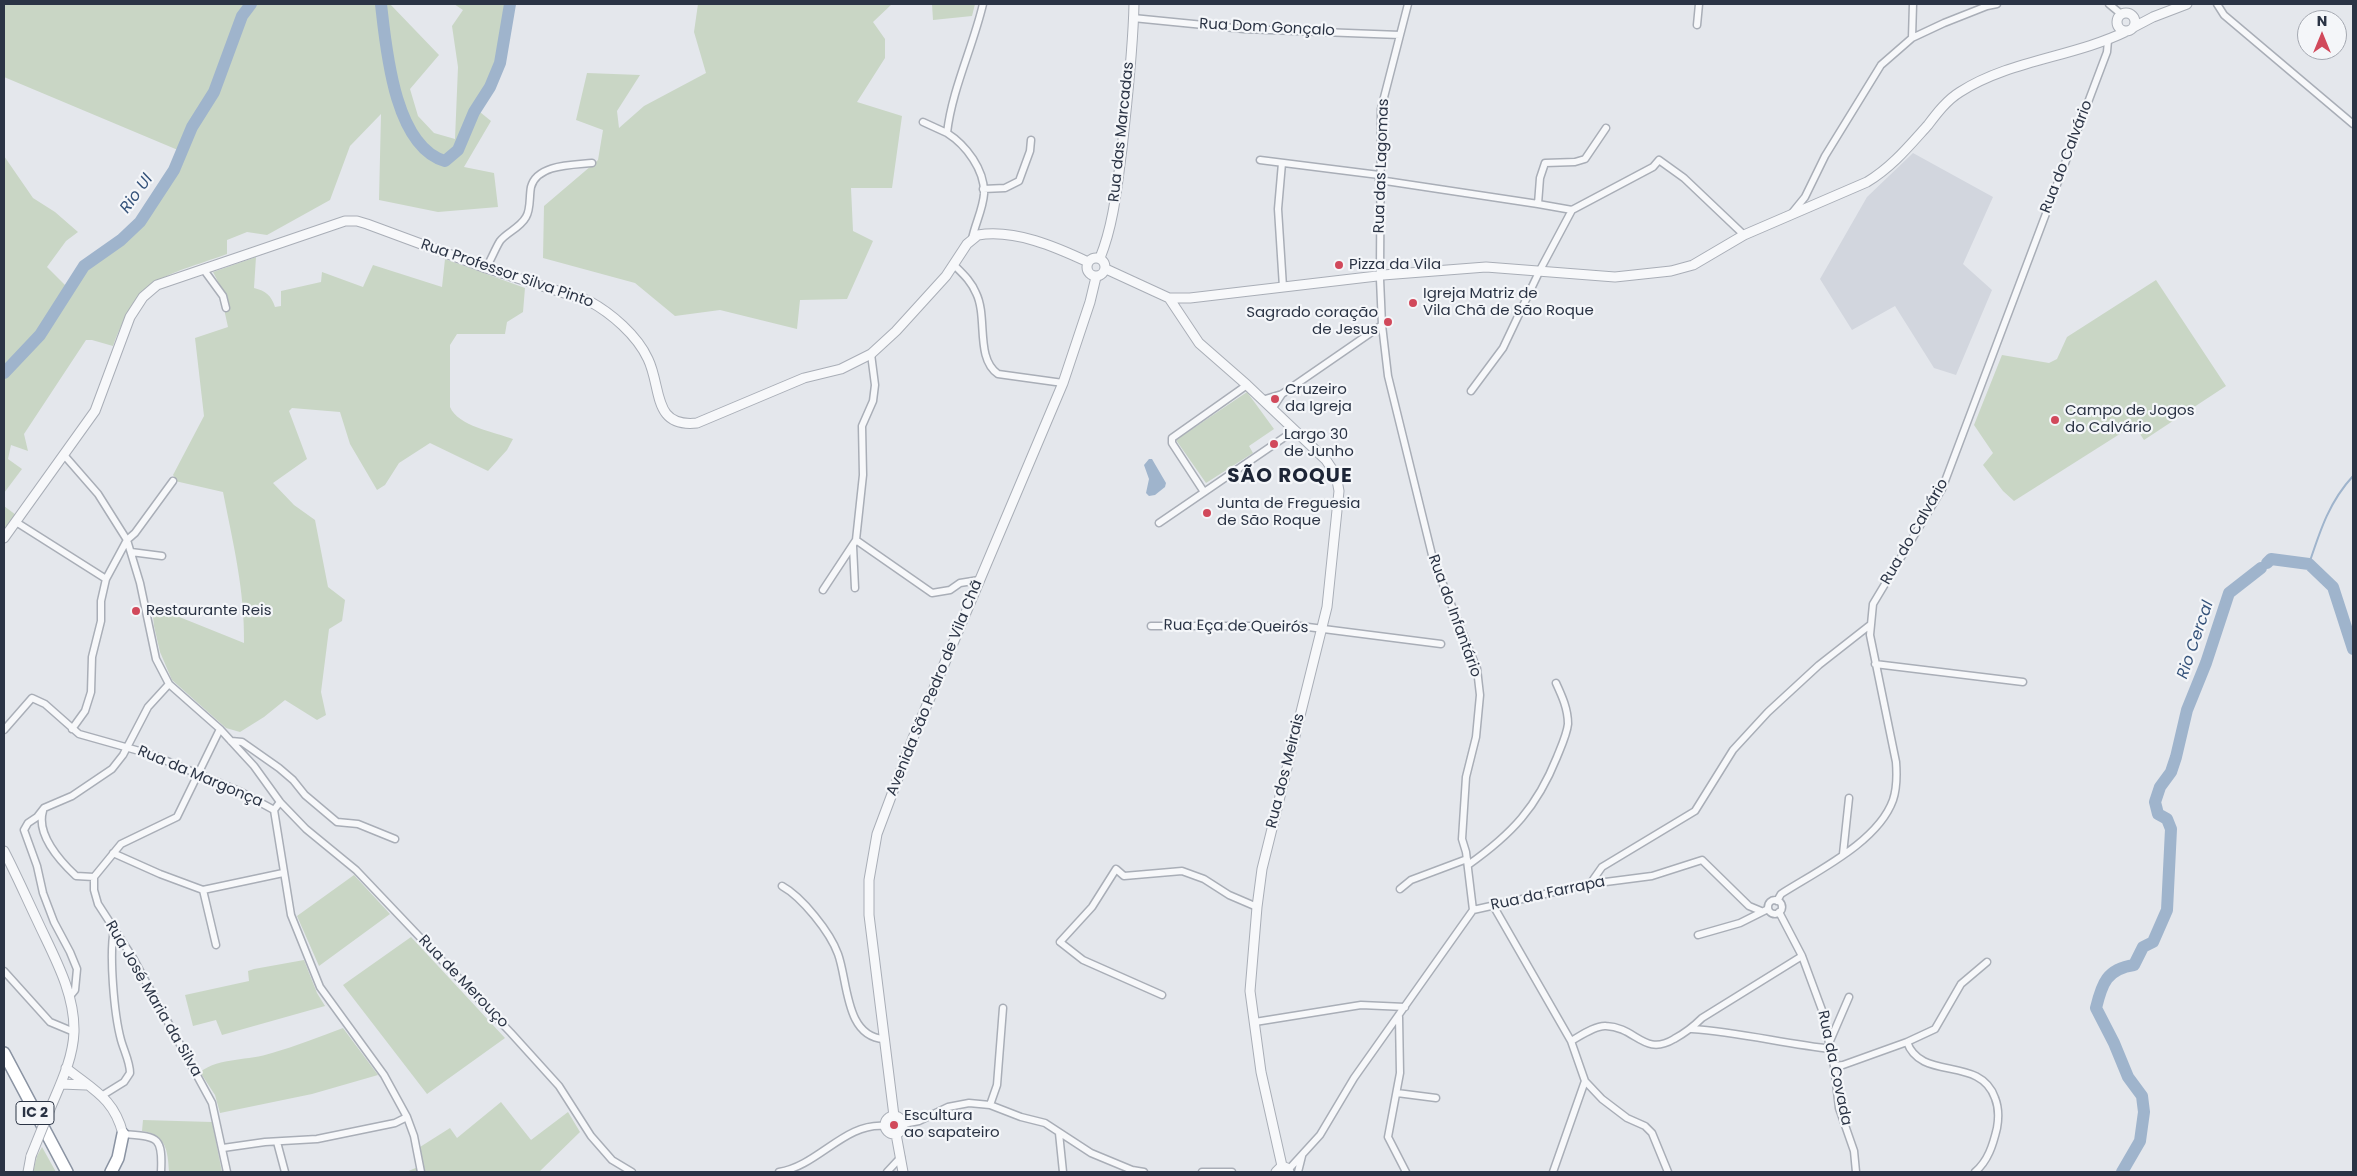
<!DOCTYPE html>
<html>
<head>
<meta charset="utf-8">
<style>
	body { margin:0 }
	#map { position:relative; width:2357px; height:1176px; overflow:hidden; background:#e4e7ec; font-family:Poppins,sans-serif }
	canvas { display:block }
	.frame { position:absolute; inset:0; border:5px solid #2b3445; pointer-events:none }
	.north { position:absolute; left:2297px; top:10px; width:50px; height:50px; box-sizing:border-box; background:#f4f6f9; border:1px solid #a4a8b1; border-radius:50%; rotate:0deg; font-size:14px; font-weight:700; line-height:20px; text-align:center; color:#2b3445 }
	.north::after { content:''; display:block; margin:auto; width:18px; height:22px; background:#d1495b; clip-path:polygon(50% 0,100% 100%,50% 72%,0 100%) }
</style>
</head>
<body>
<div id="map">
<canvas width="2357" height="1176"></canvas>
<div class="frame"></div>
<div class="north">N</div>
</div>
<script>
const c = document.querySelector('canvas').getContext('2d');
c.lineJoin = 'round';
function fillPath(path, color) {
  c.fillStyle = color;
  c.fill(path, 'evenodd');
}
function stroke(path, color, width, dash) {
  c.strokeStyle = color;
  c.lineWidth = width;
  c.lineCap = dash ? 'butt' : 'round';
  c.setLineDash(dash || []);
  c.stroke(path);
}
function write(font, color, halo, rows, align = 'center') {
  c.font = font + ' Poppins,sans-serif';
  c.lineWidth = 4.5;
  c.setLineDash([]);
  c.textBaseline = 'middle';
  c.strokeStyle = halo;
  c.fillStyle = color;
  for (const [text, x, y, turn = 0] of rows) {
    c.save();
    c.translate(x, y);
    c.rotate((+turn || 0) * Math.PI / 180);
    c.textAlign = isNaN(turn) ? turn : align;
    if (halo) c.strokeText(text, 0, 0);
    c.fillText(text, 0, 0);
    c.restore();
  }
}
fillPath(new Path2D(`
	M 1913,153 L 1993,197 L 1963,264 L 1992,290 L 1956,375 L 1934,368 L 1895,306 L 1852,330 L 1820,279 L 1867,197 Z`), '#d2d6de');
fillPath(new Path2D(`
	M 4,4 L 390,4 L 439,55 L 410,89 L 418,116 L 434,133 L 455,139 L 458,67 L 452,26 L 463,10 L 454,4 L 507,4 C 505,41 494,76 475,108 L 491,121 L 464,167 L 494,173 L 498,207 L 438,212 L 379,200 L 381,114 L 350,146 L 330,200 L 267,235 L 247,232 L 227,240 L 227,254 C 161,278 140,275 113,346 L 92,340 L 86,340 L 24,434 L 28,451 L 11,445 L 8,459 L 22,469 L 4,493 L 4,377 L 50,326 L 73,285 L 85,267 L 119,245 L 139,227 L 159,198 L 185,153 L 4,77 Z
	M 698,4 L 892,4 L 873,22 L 885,39 L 885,58 L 857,102 L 902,116 L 892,188 L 851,188 L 853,231 L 873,241 L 847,299 L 800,300 L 797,329 L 720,310 L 675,316 L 635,283 L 543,258 L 544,206 L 598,160 L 603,130 L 576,120 L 587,73 L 640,75 L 617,111 L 619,128 L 644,106 L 706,73 L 694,32 Z
	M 932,4 L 975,4 L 972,16 L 933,20 Z
	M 4,156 L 33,198 L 55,212 L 78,232 L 66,241 L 47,267 L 66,286 L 37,333 L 4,368 Z
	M 256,257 L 254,288 C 266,291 271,295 275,307 L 281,306 L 281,291 L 321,282 L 322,272 L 363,287 L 373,265 L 442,287 L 445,259 L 525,288 L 523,312 L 507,322 L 505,334 L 457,334 L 450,345 L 450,407 C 458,426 494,432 513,439 L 507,450 L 488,471 L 430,443 L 399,463 L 385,485 L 377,490 L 350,444 L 340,412 L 292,408 L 289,411 L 307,459 L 273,483 L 294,505 L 315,520 L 328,587 L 345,600 L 342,621 L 329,629 L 321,692 L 326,715 L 317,720 L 285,700 L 264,717 L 240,732 L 226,728 L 172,680 L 160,652 L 154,626 L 152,606 L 244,643 C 245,591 233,543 223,492 L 175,481 L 176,479 L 173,475 L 204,416 L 195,338 L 228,327 L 224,309 L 229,308 L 228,301 L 213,272 Z
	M 2156,280 L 2226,386 L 2144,440 L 2134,425 L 2014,501 L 2003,491 L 1983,465 L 1993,453 L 1974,425 L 2002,355 L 2049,363 L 2057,359 L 2067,337 Z
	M 1247,392 L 1274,429 L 1249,446 L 1253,453 L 1206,483 L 1176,440 Z
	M 4,506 L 16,515 L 4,530 Z
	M 354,875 L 390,914 L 319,966 L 297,916 Z
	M 411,937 L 505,1038 L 427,1094 L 343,985 Z
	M 304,960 L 317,993 L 325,1006 L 222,1035 L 216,1020 L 193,1026 L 185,995 L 249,981 L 248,971 L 254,969 Z
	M 343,1028 L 378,1075 L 312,1094 L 220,1113 L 215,1095 L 200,1072 C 220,1057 249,1061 272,1053 C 296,1046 319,1037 343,1028 Z
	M 501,1102 L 531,1140 L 568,1112 L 580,1132 L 539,1172 L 406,1172 L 423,1165 L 420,1147 L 450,1128 L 457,1138 Z
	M 143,1120 L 212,1122 L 222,1172 L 169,1172 C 168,1151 166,1134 142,1131 Z
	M 42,1147 L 56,1172 L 33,1172 L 37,1156 Z`), '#c9d6c5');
fillPath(new Path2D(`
	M 1149,459 L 1152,459 L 1166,483 L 1165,487 L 1155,495 L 1149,496 L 1146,493 L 1149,479 L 1144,465 Z`), '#9fb4cc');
stroke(new Path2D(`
	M 2309,564 C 2320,531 2329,502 2353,476`), '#9fb4cc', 2);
stroke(new Path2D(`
	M 381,4 C 386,48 394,146 445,161 L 458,150 L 474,112 L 490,87 L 500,63 L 510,4
	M 4,373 L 40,335 L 84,266 L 121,240 L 140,222 L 174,170 L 192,127 L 214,92 L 242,16 L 251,4
	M 2267,563 L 2271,559 L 2309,564 L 2333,587 L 2353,649
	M 2122,1172 L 2140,1141 L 2144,1112 L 2142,1096 L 2128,1077 L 2114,1043 L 2096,1008 C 2102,983 2107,969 2134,965 L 2143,947 L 2153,942 L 2167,910 L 2171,829 L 2167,819 L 2158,814 L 2155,802 L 2160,787 L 2171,772 L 2176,757 L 2187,710 L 2206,663 L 2229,593 L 2261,568`), '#9fb4cc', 12);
const minor = new Path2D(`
	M 2109,4 L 2121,14
	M 2217,4 L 2224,15 L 2353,124
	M 1133,18 L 1244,29 L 1400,35
	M 1697,25 L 1699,4
	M 1912,38 L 1913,4
	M 923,122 L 947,133
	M 1260,160 L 1379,175
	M 1282,163 L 1278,209 L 1283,287
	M 1379,180 L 1538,204
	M 983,189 L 1005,188 L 1019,181 L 1030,151 L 1031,140
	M 1572,210 L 1653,167 L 1659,160 L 1684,178 L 1744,235
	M 1792,213 L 1805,197 L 1825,156 L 1881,65 L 1912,38 L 1944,23 L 1987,6 L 1997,4
	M 972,239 C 975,224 983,209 984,194 C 985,170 966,145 947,133 C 952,89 973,47 983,4
	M 954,265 C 963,274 971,281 976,293 C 988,317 975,358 998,374 L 1063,383
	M 486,268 C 491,260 495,249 500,241 C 507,232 520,228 526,217 C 531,209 529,197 531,187 C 537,164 573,165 592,163
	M 204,270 L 223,296 L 226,308
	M 1380,272 L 1381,109 L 1408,4
	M 1382,325 L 1388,376 L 1433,559 L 1477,669 L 1480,695 L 1476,737 L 1466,777 L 1462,839 L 1466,852 L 1473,910
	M 1471,391 L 1503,348 L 1540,270 L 1572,210 L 1538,204 L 1540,178 L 1545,163 L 1575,162 L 1585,159 L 1606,128
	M 1262,400 L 1282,394 L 1382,325 L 1380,279
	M 1272,409 L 1282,394
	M 64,455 L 98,494 L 127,540 L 140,583 L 156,659 L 169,684 L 220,729 L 254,766 L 280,802 L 306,829 L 356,870 L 511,1033 L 559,1086 L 591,1136 L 612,1160 L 632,1172
	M 1204,492 L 1172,443 L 1172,438 L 1247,385
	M 16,522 L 106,579
	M 1159,523 L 1295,430
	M 856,540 L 932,593 L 950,590 L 960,583 L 979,580
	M 853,546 L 855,588
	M 131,552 L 162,556
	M 823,590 L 856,540 L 863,475 L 862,426 L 873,401 L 875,385 L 871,354
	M 1151,626 L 1300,626 L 1441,644
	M 1875,664 L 2023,682
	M 72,729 L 85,711 L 91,692 L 92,657 L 101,621 L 101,601 L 106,579 L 127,540 L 135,533 L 173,481
	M 220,729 L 177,817 L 121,844 L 94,877 L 94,890 L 98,904 L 133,958 L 212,1103 L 227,1172
	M 4,730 L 32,698 L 45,704 L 79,734 L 150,754 L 241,792 L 274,810
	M 231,741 L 242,742 L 279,768 L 293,780 L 305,795 L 337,822 L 358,824 L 395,839
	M 280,802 L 274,810 L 291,915 L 320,987 L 384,1075 L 407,1117 L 414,1136 L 421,1172
	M 43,811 C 36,834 60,861 76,876 L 94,877
	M 113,853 L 160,874 L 203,890 L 283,873
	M 1843,854 L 1849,798
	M 1468,865 C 1512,834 1537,807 1557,757 C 1561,747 1567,734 1568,724 C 1568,709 1562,696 1556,683
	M 1590,884 L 1602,867 L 1695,811 L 1733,750 L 1768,712 L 1819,665 L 1870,625
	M 782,886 C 802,897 830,932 838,954 C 848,981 845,1037 884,1039
	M 1400,889 L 1411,880 L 1467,859
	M 203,890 L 216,945
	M1768 907a7 7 0 1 1 14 0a7 7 0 1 1-14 0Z
	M 1777,901 L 1781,894 C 1817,871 1878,842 1893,800 C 1897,788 1897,775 1896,762 L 1870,635 L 1873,604 L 1942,489 L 2107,52 L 2108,40
	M 1494,907 L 1571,1041 L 1585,1081 L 1602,1099 L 1627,1118 L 1645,1126 L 1652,1133 L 1668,1172
	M 1779,912 L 1802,956 L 1822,1010 L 1834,1066 L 1839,1108 L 1854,1151 L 1856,1172
	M 1698,935 L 1740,923 L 1768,909
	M 4,971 L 50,1022 L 74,1032
	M 1162,995 L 1083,960 L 1060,942 L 1092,907 L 1116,869 L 1124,876 L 1182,871 L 1204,879 L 1229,895 L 1257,907
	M 70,996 L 75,990 L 77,969 L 70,952 L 54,922 L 43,893 L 37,866 L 24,830 L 28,823 L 37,817 L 44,808 L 72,796 L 112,769 L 123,755 L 148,707 L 169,684
	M 1399,1017 L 1400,1073 L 1388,1137 L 1406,1172
	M 1255,1022 L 1361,1005 L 1405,1007
	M 1692,1029 C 1739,1032 1785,1044 1832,1049
	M 1571,1041 C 1580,1036 1596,1025 1606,1026 C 1636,1027 1644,1057 1674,1039 C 1685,1033 1693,1027 1702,1018 L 1802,956
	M 1830,1041 L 1849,997
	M 1907,1042 L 1935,1029 L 1961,984 L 1987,962
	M 1834,1066 L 1843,1065 L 1907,1042 C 1921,1082 1980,1055 1995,1098 C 1999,1108 1999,1117 1997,1128 C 1993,1145 1988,1161 1975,1172
	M 1397,1093 L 1436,1098
	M 103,1095 L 124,1082 L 130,1073 C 130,1062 124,1051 121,1040 C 114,1014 109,955 114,929
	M 990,1105 L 997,1085 L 1003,1008
	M 903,1124 L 919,1121 L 948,1107 L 969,1103 L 990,1105 L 1021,1117 L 1045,1123 L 1091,1153 L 1132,1170 L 1144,1172
	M 1059,1133 L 1063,1172
	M 123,1134 C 157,1137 163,1135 161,1172
	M 277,1142 L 285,1172
	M 223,1148 L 265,1142 L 317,1139 L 395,1123 L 407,1117
	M 1289,1169 L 1320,1135 L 1354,1078 L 1473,910 L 1590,884 L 1652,876 L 1702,860 L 1749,906 L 1761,911
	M 779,1172 C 818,1166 845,1122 885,1126
	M 887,1172 L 901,1157
	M 1202,1172 L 1232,1172
	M 1298,1172 L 1302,1156
	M 1553,1172 L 1585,1081`);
const tertiary = new Path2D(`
	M2117 22a9 9 0 1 1 18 0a9 9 0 1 1-18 0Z
	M 2134,27 L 2153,17 L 2187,4
	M1087 267a9 9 0 1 1 18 0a9 9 0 1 1-18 0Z
	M 1100,258 C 1114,223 1117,186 1122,149 C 1127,101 1133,52 1134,4
	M 1106,269 L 1169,298 L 1199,343 L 1247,385 L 1326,460 L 1336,475 L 1339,491 L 1327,607 L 1262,869 L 1257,907 L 1250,991 L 1261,1072 L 1282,1166
	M 1383,275 L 1486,267 L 1615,277 L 1671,271 L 1693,265 L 1744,235 L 1867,182 C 1892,167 1909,146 1928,125 C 1937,113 1947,100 1960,92 C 2010,60 2074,57 2127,31
	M 1169,298 L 1190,298 L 1377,276
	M 4,538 L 95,411 L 130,317 L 143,297 L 157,285 L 345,221 L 357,221 L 367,224 L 486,268 L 589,301 C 611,313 637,335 648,359 C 662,388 652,428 697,423 L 804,378 L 841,369 L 871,354 L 896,331 L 946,276 L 967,244 L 978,235 C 1015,229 1056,247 1088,262
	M 4,851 C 16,874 26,897 37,920 C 53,955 75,992 74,1032 C 73,1059 60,1085 50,1109
	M 66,1068 C 93,1090 114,1098 123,1134
	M 61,1084 L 86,1085
	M885 1125a9 9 0 1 1 18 0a9 9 0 1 1-18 0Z
	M 894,1116 L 869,915 L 869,880 L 877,834 L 913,738 L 1063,383 L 1090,302 L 1096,277
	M 896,1134 L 903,1172
	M 28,1172 L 31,1156
	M 1276,1172 L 1282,1166 L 1287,1168 L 1289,1172`);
const trunk = new Path2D(`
	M 4,1053 L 67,1172
	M 111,1172 L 118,1158 L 123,1134`);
stroke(minor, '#a9aeb7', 9);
stroke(tertiary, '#a9aeb7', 11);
stroke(trunk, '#8b94a3', 14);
stroke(minor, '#f7f8fa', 6);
stroke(tertiary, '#f7f8fa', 9);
stroke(trunk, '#fff', 11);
const tertiaryBridge = new Path2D(`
	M 31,1156 L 50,1109`);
stroke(tertiaryBridge, '#a9aeb7', 11, []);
stroke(tertiaryBridge, '#f7f8fa', 9);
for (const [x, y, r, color] of [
	[1339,265,5,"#d1495b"],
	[1413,303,5,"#d1495b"],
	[1388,322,5,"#d1495b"],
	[1275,399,5,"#d1495b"],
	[2055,420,5,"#d1495b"],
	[1274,444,5,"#d1495b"],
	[1207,513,5,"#d1495b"],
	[136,611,5,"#d1495b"],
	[894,1125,5,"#d1495b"]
]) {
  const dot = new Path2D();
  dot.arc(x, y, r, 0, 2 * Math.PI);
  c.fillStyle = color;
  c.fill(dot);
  stroke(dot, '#f4f6f9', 2);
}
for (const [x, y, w] of [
	[35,1113,38]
]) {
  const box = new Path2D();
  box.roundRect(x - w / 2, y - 11.5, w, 23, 4);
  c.fillStyle = '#f4f6f9';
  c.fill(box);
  stroke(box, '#2b3445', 1);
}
write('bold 14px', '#2b3445', null, [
	["IC 2",35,1113]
]);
write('15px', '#2b3445', '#f4f6f9', [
	["Rua Dom Gonçalo",1267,28,3],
	["Rua das Marcadas",1122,132,-84],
	["Rua do Calvário",2067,157,-69],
	["Rua das Lagomas",1382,166,-88],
	["Rua Professor Silva Pinto",507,274,19],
	["Rua do Calvário",1915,532,-60],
	["Rua do Infantário",1454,616,70],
	["Rua Eça de Queirós",1236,627,1],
	["Avenida São Pedro de Vila Chã",935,688,-68],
	["Rua dos Meirais",1286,771,-76],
	["Rua da Margonça",200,777,23],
	["Rua da Farrapa",1548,894,-12],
	["Rua de Merouço",463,982,46],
	["Rua José Maria da Silva",153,999,60],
	["Rua da Covada",1834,1068,78]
]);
write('15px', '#2b3445', '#f4f6f9', [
	["Pizza da Vila",1349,265],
	["Igreja Matriz de",1423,294],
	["Vila Chã de São Roque",1423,311],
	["Sagrado coração",1378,313,"right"],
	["de Jesus",1378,330,"right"],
	["Cruzeiro",1285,390],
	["da Igreja",1285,407],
	["Campo de Jogos",2065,411],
	["do Calvário",2065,428],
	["Largo 30",1284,435],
	["de Junho",1284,452],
	["Junta de Freguesia",1217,504],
	["de São Roque",1217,521],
	["Restaurante Reis",146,611],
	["Escultura",904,1116],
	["ao sapateiro",904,1133]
], 'left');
write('italic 16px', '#34527a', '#f4f6f9', [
	["Rio Ul",137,194,-54],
	["Rio Cercal",2196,640,-71]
]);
c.letterSpacing = '1px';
write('bold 20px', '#1d2536', '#f4f6f9', [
	["SÃO ROQUE",1290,477]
]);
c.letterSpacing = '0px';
</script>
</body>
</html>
